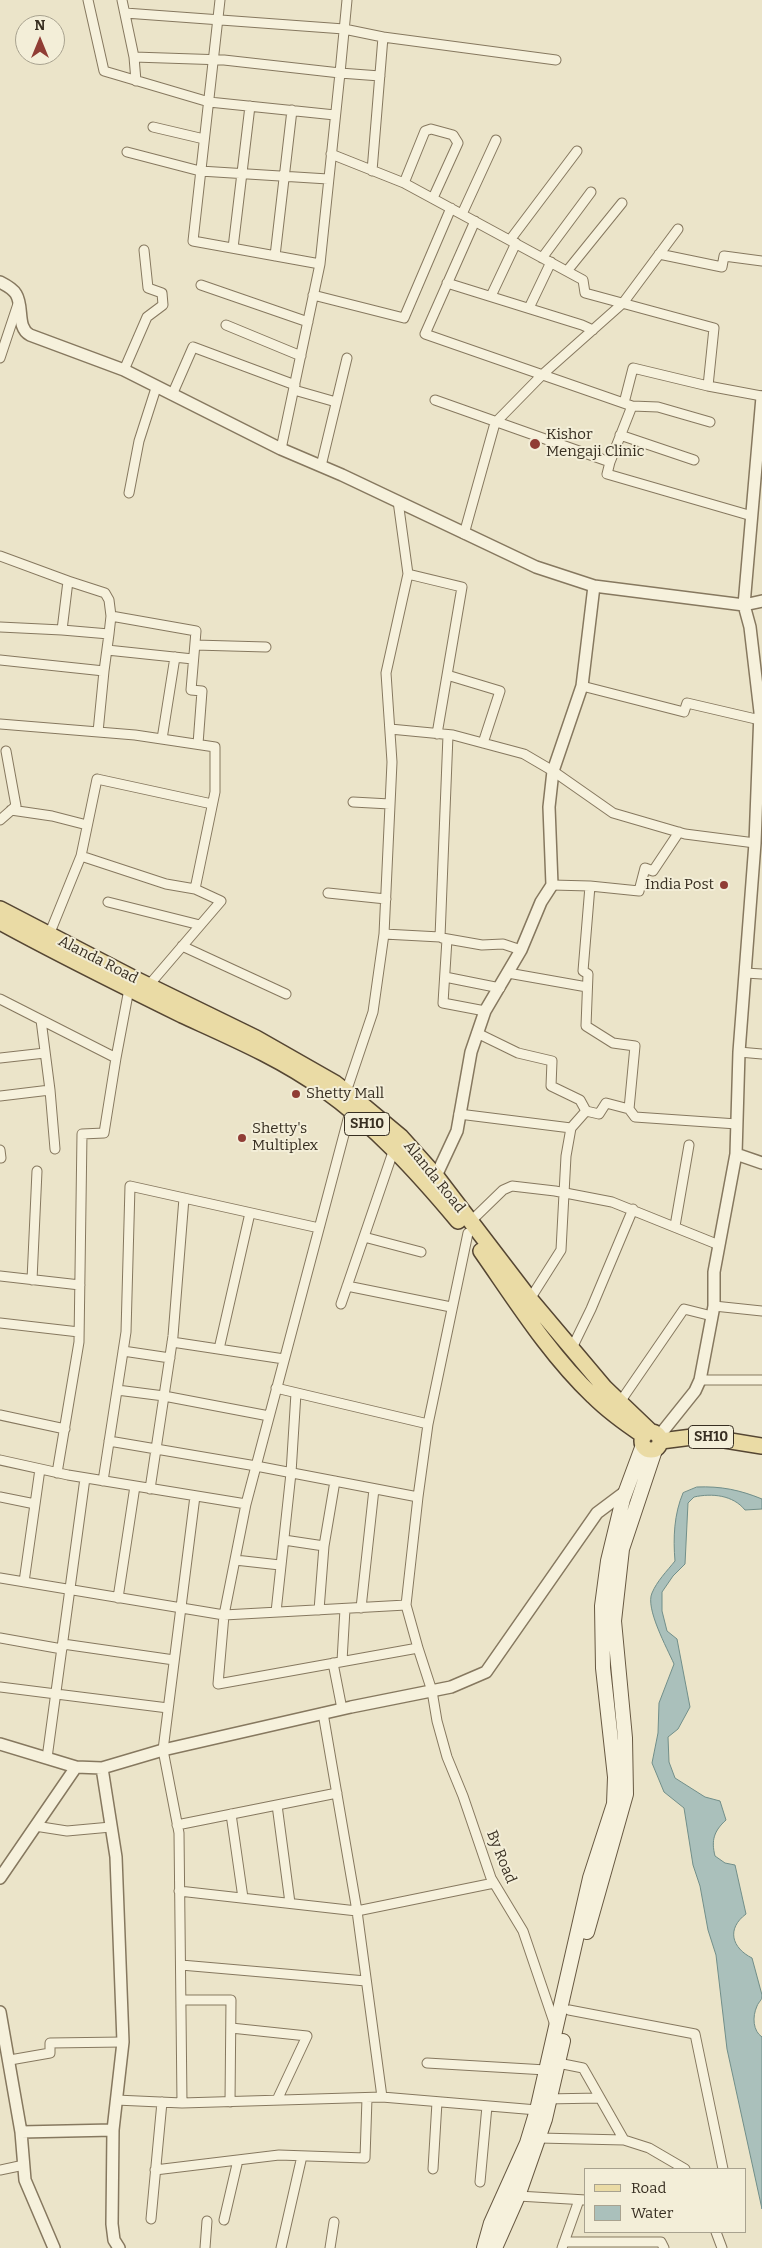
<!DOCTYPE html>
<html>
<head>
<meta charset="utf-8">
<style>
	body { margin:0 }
	#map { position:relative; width:762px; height:2248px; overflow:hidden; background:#ebe4c9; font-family:Bitter,serif }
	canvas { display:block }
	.legend { position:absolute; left:584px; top:2168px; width:162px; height:65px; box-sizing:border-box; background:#f3eed8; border:1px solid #a8a28f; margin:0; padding:6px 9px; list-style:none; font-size:15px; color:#382f22 }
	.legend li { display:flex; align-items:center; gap:10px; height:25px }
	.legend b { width:25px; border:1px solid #a8a28f }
	.north { position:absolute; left:15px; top:15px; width:50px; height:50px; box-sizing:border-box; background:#f3eed8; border:1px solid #a8a28f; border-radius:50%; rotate:0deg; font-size:14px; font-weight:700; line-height:20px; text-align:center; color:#382f22 }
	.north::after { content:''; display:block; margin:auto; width:18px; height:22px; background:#903d35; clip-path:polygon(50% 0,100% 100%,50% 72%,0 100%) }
</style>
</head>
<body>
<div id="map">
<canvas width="762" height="2248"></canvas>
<ul class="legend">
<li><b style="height:6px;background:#eadba5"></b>Road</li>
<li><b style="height:14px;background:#aac0bb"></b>Water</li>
</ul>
<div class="north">N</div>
</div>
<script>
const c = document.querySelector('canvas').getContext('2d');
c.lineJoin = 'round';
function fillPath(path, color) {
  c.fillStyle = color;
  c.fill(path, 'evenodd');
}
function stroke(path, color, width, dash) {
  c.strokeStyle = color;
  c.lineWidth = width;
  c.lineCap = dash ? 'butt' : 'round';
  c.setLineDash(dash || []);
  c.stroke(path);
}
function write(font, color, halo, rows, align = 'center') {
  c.font = font + ' Bitter,serif';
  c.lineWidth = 4;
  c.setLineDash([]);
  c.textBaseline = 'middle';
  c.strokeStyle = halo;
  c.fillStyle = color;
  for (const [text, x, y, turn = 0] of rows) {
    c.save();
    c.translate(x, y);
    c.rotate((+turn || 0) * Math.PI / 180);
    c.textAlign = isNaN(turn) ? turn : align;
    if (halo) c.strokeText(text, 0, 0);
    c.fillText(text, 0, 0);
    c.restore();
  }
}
const water = new Path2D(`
	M 697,1487 C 721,1486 740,1490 762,1499 L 762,1509 L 745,1510 C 733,1495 712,1493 694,1497 L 688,1503 L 685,1564 L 673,1576 L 662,1592 L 662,1611 L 667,1631 L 677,1639 L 690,1707 L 678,1729 L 668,1737 L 669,1762 L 675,1778 L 705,1797 L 720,1801 L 726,1820 C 714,1831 711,1840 715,1856 L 725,1863 L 735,1865 L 746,1914 C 726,1929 732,1948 752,1958 L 762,1995 C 762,2001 759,2001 757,2006 C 752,2017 753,2031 762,2037 L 762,2209 L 727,2049 L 716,1955 L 708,1930 L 700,1886 L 693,1865 L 684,1808 L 664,1792 L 652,1763 L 658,1733 L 659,1703 L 674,1664 C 667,1648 645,1608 652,1593 C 657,1581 667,1571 675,1561 C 673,1538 674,1514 683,1493 Z`);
fillPath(water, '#aac0bb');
stroke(water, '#718e89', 1);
const minor = new Path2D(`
	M 88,0 L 104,71 L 209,102 L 335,115
	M 122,0 L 134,57 L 224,60 L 340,73 L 320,264 L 281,449
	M 220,0 L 193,241 L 320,264
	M 347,0 L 340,73 L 380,76
	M 125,13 L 344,29 L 383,37 L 372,171
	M 383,37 L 556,60
	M 134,57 L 136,81
	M 153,127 L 204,139
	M 127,152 L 200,171 L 328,179
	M 331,154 L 404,183 L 583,280 L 585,293 L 714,328 L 708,386 L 762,396
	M 404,183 L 425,131 L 431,129 L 453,135 L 458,143 L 433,198
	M 462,214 L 496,140
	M 475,221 L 425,334 L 632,406 L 610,462
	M 510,240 L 577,151
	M 233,248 L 250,106
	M 659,254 L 722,267 L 724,256 L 762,261
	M 275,256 L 292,110
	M 542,258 L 591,192
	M 567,271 L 622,203
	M 447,283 L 582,325 L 593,330
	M 201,285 L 308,322
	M 313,295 L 404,318 L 451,208
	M 491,296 L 516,243
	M 529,308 L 551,262
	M 226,325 L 301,356
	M 0,358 L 18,304
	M 124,370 L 147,317 L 163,305 L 162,293 L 148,288 L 144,250
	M 294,390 L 336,402
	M 172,395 L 193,347 L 295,385
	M 435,400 L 610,462 L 607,474 L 752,516
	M 624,403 L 633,368 L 708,386
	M 632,406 L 658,407 L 710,422
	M 620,435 L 694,460
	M 321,466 L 347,358
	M 129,493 L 139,441 L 156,388
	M 464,534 L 495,423 L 543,374 L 623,303 L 678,229
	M 0,556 L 68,581 L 62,630 L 109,634 L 111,616 L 196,631 L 191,690 L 202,691 L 198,744
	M 408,574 L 462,587 L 437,734
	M 68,581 L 105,593 L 109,600 L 111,616
	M 0,627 L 62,630
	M 195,645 L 266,647
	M 107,650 L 193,659
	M 0,660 L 104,671 L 109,634
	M 447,675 L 500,691 L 483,743
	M 582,686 L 684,712 L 687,703 L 760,720
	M 0,724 L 135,735 L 215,747 L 215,792 L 195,889 L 221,901 L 149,985
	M 390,729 L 453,735 L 524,754 L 553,771 L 613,813 L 685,834 L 755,843
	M 98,732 L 104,671
	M 162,739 L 175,657
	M 353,802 L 390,804
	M 11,810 L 52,816 L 87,825
	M 0,820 L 16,806 L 6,751
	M 81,856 L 166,884 L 195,889
	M 552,885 L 590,886 L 583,971 L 588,974 L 586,1026 L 613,1043 L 635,1046 L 629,1109 L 606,1103 L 599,1114 L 586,1111
	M 590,886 L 639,891 L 645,868 L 653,871 L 679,832
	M 328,893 L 386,899
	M 108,902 L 200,925
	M 384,934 L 440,937 L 448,735
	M 49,935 L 81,856 L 97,779 L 212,804
	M 442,938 L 482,945 L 503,944 L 521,950
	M 447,939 L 443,1003 L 485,1011
	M 182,946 L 286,994
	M 508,973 L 587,987
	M 745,973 L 762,974
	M 445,977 L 500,988
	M 0,999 L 116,1058 L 129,989
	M 477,1033 L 518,1053 L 552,1061 L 551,1086 L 580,1100 L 586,1111 L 571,1128 L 566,1156 L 561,1250 L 530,1299
	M 739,1052 L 762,1054
	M 0,1058 L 45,1053
	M 50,1090 L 55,1149
	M 345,1095 L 373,1012 L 384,934 L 392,762 L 386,673 L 408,574 L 398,501
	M 0,1096 L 50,1090 L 41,1020
	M 629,1109 L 635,1117 L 737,1124
	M 459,1114 L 571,1128
	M 0,1150 L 1,1158
	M 470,1222 L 503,1190 L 512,1186 L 555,1191 L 612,1202 L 719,1245
	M 675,1226 L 689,1145
	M 364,1237 L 421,1252
	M 0,1276 L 80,1285
	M 32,1280 L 37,1171
	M 347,1286 L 451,1307
	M 341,1304 L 394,1149
	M 714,1306 L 762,1311
	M 0,1323 L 79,1332
	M 172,1342 L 284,1359
	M 572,1348 L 591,1309 L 633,1209
	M 219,1349 L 250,1213
	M 123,1351 L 170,1358
	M 700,1380 L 762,1380
	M 276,1388 L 428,1424
	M 117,1390 L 164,1396 L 269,1416
	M 618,1405 L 684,1309 L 712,1316
	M 0,1415 L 65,1429
	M 109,1441 L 256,1466 L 418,1497
	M 0,1460 L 68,1475 L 246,1504 L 224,1615 L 218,1684 L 418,1648 L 432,1691 L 437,1721 L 447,1757 L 463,1796 L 491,1878 L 523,1931 L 555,2025
	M 57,1473 L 79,1342 L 82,1134 L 104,1133 L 116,1058
	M 103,1481 L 126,1332 L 130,1186 L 319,1228
	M 150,1489 L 173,1336 L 184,1198
	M 0,1497 L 35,1504
	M 246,1504 L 351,1108
	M 284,1540 L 324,1546 L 319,1610
	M 324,1546 L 335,1481
	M 235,1560 L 280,1565
	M 0,1578 L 224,1615 L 406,1605 L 418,1497 L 428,1424 L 468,1233
	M 24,1582 L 40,1469
	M 118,1598 L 135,1486
	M 406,1605 L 418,1648
	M 361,1608 L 374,1489
	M 276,1612 L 291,1473 L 296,1393
	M 0,1638 L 62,1649
	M 63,1644 L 174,1660
	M 342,1661 L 345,1609
	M 333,1663 L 342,1709
	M 0,1687 L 168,1708
	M 323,1713 L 357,1911 L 382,2097
	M 47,1758 L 85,1478
	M 277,1805 L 290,1903
	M 231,1814 L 243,1898
	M 177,1825 L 337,1793
	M 35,1826 L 67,1831 L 111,1827
	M 179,1891 L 357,1911 L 494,1883
	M 181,1965 L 366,1981
	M 181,2000 L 231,2000 L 230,2102
	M 569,2010 L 695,2034 L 723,2169
	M 231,2028 L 307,2036 L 277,2100
	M 10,2060 L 50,2053 L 50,2043 L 123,2042
	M 427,2063 L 546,2070
	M 545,2099 L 600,2098
	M 116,2100 L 182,2103 L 179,1833 L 163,1750 L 195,1496
	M 182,2103 L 382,2097 L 537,2110
	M 539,2138 L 624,2140 L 583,2068 L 558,2063
	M 624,2140 L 649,2148 L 685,2169
	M 433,2169 L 437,2102
	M 0,2170 L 24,2165
	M 155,2170 L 279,2155 L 365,2158 L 367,2098
	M 480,2182 L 487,2106
	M 518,2196 L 586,2200
	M 151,2219 L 162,2102
	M 224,2220 L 238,2160
	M 716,2232 L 722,2248
	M 564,2242 L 661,2242 L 664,2248
	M 205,2248 L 207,2221
	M 281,2248 L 302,2156
	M 330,2248 L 334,2222
	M 562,2248 L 579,2200`);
const tertiary = new Path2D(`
	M 0,282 C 6,285 13,289 16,294 C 24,307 16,327 30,335 L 124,370 L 281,449 L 342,475 L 536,567 L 594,586 L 744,605 L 762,601
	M 736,1154 L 762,1163
	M 436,1176 L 457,1131 L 471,1052 L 485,1011 L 521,950 L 541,902 L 552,885 L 549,807 L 553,771 L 582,686 L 594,586
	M 659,1436 L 695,1391 L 700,1380 L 714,1306 L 714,1272 L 736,1154 L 739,1052 L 755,843 L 760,712 L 750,627 L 744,605 L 762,397
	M 0,1744 L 76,1767 L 102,1768 L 163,1750 L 351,1707 L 451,1687 L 486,1672 L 597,1513 L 625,1492
	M 102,1768 L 116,1857 L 123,2042 L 113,2130 L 112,2224 L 114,2240 L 119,2248
	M 0,1878 L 76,1767
	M 0,2012 L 21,2132 L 25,2180 L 54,2248
	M 21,2132 L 113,2130`);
const secondary = new Path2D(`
	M 587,1932 L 626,1794 L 625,1738 L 614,1621 L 622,1549 L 655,1450
	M 484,2248 L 491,2223 L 527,2143 L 537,2110 L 590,1878 L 614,1804 L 615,1777 L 603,1668 L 602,1606 L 608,1561 L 623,1499 L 643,1445
	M 495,2248 L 518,2196 L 545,2119 L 563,2041`);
const primary = new Path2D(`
	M 0,909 L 131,977 L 256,1038 L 335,1083 L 353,1097 L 401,1137 L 436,1176 L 530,1299 L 605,1388 L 651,1432
	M 0,922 C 60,955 121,985 182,1015 C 230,1037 280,1058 323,1089 C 375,1126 417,1172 458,1221
	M 481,1251 C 516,1301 549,1354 593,1396 C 608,1411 626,1424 644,1436
	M642 1441a9 9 0 1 1 18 0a9 9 0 1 1-18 0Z
	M 661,1441 L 700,1436 L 762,1446`);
stroke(minor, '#86785f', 11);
stroke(tertiary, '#86785f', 14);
stroke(secondary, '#685942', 16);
stroke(primary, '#554633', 18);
stroke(minor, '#f6f1dc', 9);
stroke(tertiary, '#f6f1dc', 11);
stroke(secondary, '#f6f1dc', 14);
stroke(primary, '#eadba5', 15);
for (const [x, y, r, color] of [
	[535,444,6,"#903d35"],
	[724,885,5,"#903d35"],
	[296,1094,5,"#903d35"],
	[242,1138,5,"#903d35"]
]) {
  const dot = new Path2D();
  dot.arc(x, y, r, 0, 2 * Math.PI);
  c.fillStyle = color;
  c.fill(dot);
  stroke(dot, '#f3eed8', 2);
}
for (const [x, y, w] of [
	[367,1124,45],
	[711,1437,45]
]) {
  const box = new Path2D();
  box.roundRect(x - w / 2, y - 11.5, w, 23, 4);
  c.fillStyle = '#f3eed8';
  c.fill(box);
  stroke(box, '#382f22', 1);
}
write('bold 14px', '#382f22', null, [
	["SH10",367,1124],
	["SH10",711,1437]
]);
write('15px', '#382f22', '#f3eed8', [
	["Kishor",546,435],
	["Mengaji Clinic",546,452],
	["India Post",714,885,"right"],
	["Shetty Mall",306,1094],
	["Shetty's",252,1129],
	["Multiplex",252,1146]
], 'left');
write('15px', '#382f22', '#f3eed8', [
	["Alanda Road",98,960,27],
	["Alanda Road",434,1177,51],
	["By Road",501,1857,68]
]);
</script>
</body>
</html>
